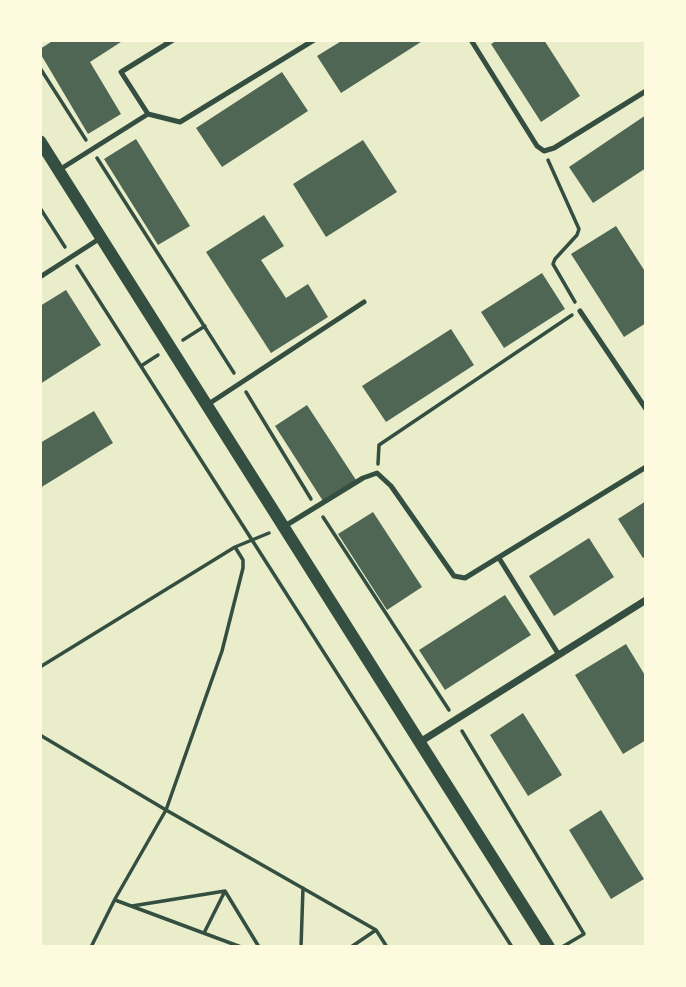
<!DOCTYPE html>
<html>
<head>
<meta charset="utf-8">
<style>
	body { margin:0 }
	#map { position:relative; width:686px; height:987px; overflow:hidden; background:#e9edc9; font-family:"Nunito Sans",sans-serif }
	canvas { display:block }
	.frame { position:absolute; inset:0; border:42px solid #fefae0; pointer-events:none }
</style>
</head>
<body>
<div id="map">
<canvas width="686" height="987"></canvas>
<div class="frame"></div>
</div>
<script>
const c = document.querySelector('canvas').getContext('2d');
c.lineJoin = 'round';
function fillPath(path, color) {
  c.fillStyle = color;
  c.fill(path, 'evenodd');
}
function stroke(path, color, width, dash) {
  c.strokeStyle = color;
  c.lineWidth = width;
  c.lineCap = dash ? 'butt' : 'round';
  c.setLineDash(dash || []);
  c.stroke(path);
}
fillPath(new Path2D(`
	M 54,40 L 124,40 L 90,62 L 121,114 L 88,134 L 40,53 L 40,49 Z
	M 343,40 L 424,40 L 341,93 L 317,56 Z
	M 498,40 L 544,40 L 580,96 L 541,122 L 491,44 Z
	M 282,72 L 308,111 L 222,167 L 196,128 Z
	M 646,115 L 646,168 L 593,203 L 569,167 Z
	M 136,139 L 190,226 L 158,245 L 104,159 Z
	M 363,140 L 397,192 L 326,237 L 293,184 Z
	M 264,215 L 284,246 L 261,260 L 286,298 L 308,284 L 328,317 L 271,353 L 206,252 Z
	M 616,226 L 646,273 L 646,323 L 624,337 L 571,254 Z
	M 542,273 L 565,309 L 504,348 L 481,312 Z
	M 66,290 L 101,345 L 40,384 L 40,306 Z
	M 451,329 L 474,365 L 386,422 L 362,386 Z
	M 307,405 L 356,480 L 323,501 L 275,426 Z
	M 94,411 L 113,443 L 40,488 L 40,443 Z
	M 646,501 L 646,556 L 643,558 L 618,519 Z
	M 373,512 L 422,587 L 387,610 L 338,534 Z
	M 589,538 L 614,577 L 554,616 L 529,576 Z
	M 505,595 L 531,635 L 445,690 L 419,650 Z
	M 626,644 L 646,677 L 646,740 L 623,754 L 575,675 Z
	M 523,713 L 562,775 L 528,796 L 490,735 Z
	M 601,810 L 644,879 L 611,899 L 569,830 Z`), '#4f6655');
stroke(new Path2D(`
	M 40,68 L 86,140
	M 97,158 L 234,373
	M 548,160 L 579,229 L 577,235 L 555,259 L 553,264 L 575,302
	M 40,208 L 65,247
	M 77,266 L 512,947
	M 183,340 L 205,326
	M 141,366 L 158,355
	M 246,392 L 311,499
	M 378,464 L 379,445 L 572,315
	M 323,517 L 449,710
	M 40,667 L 235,547 L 269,533
	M 462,731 L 584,934 L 562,947
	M 40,735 L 166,810 L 376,930 L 387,947
	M 115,900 L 241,947
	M 132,906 L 225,891 L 259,947
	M 204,933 L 225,891
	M 91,947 L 115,899 L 166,810 L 222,651 L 243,568 L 243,560 L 235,547
	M 301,947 L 303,888
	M 351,947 L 376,930`), '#344e41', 3.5);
stroke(new Path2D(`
	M 471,40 L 537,146 L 544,151 L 554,148 L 646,91
	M 148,114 L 121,72 L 173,40
	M 59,170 L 148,114 L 180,122 L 314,40
	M 40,277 L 99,239
	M 580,311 L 646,409
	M 207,405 L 364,302
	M 285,526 L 363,478 L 377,473 L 391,486 L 454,576 L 465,578 L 646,467
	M 499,558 L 559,655`), '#344e41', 5);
stroke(new Path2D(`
	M 420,742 L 646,600`), '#344e41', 7);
stroke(new Path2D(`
	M 40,141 L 549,947`), '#344e41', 12);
</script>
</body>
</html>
